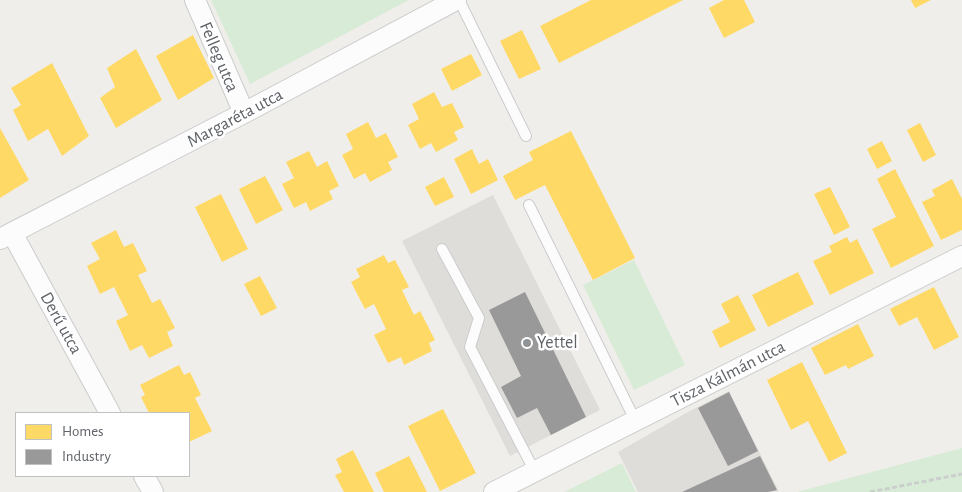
<!DOCTYPE html>
<html>
<head>
<meta charset="utf-8">
<style>
	body { margin:0 }
	#map { position:relative; width:962px; height:492px; overflow:hidden; background:#efeeea; font-family:"Alegreya Sans",sans-serif }
	canvas { display:block }
	.legend { position:absolute; left:15px; top:412px; width:175px; height:65px; box-sizing:border-box; background:#fff; border:1px solid #bfc1c3; margin:0; padding:6px 9px; list-style:none; font-size:15px; color:#5f6368 }
	.legend li { display:flex; align-items:center; gap:10px; height:25px }
	.legend b { width:25px; border:1px solid #bfc1c3 }
</style>
</head>
<body>
<div id="map">
<canvas width="962" height="492"></canvas>
<ul class="legend">
<li><b style="height:14px;background:#ffd966"></b>Homes</li>
<li><b style="height:14px;background:#999"></b>Industry</li>
</ul>
</div>
<script>
const c = document.querySelector('canvas').getContext('2d');
c.lineJoin = 'round';
function fillPath(path, color) {
  c.fillStyle = color;
  c.fill(path, 'evenodd');
}
function stroke(path, color, width, dash) {
  c.strokeStyle = color;
  c.lineWidth = width;
  c.lineCap = dash ? 'butt' : 'round';
  c.setLineDash(dash || []);
  c.stroke(path);
}
function write(font, color, halo, rows, align = 'center') {
  c.font = font + ' "Alegreya Sans",sans-serif';
  c.lineWidth = 5;
  c.setLineDash([]);
  c.textBaseline = 'middle';
  c.strokeStyle = halo;
  c.fillStyle = color;
  for (const [text, x, y, turn = 0] of rows) {
    c.save();
    c.translate(x, y);
    c.rotate((+turn || 0) * Math.PI / 180);
    c.textAlign = isNaN(turn) ? turn : align;
    if (halo) c.strokeText(text, 0, 0);
    c.fillText(text, 0, 0);
    c.restore();
  }
}
fillPath(new Path2D(`
	M 493,195 L 600,410 L 510,456 L 402,241 Z
	M 729,391 L 779,492 L 638,492 L 618,452 L 686,413 Z`), '#dfddda');
fillPath(new Path2D(`
	M 211,0 L 409,0 L 250,84 Z
	M 634,260 L 685,365 L 634,390 L 583,285 Z
	M 962,448 L 962,492 L 797,492 Z
	M 622,463 L 636,492 L 564,492 Z`), '#d8ebd6');
fillPath(new Path2D(`
	M 591,0 L 683,0 L 559,63 L 540,26 Z
	M 724,0 L 744,0 L 755,22 L 724,38 L 709,8 Z
	M 911,0 L 931,0 L 915,8 Z
	M 522,30 L 541,69 L 519,79 L 500,41 Z
	M 193,35 L 214,78 L 178,100 L 156,56 Z
	M 136,49 L 162,100 L 116,128 L 100,98 L 115,87 L 107,68 Z
	M 471,54 L 482,75 L 452,91 L 441,69 Z
	M 52,63 L 89,136 L 62,156 L 48,129 L 28,141 L 13,110 L 21,105 L 11,88 Z
	M 434,92 L 442,107 L 452,103 L 464,127 L 454,132 L 458,140 L 436,152 L 431,143 L 420,149 L 408,125 L 419,119 L 412,104 Z
	M 368,122 L 376,138 L 386,133 L 398,157 L 388,162 L 392,170 L 370,182 L 365,173 L 354,179 L 342,155 L 353,149 L 346,134 Z
	M 920,123 L 936,155 L 923,162 L 907,130 Z
	M 0,128 L 29,180 L 0,198 Z
	M 571,131 L 635,258 L 593,280 L 545,185 L 515,200 L 503,176 L 533,160 L 529,152 Z
	M 882,141 L 892,161 L 877,169 L 867,149 Z
	M 472,149 L 479,164 L 488,159 L 498,180 L 471,194 L 454,159 Z
	M 309,151 L 317,167 L 327,161 L 339,186 L 329,191 L 333,199 L 310,211 L 306,202 L 294,208 L 282,184 L 294,178 L 286,162 Z
	M 895,169 L 934,246 L 891,268 L 872,229 L 896,217 L 877,179 Z
	M 265,176 L 283,210 L 256,224 L 239,189 Z
	M 444,177 L 454,197 L 435,206 L 425,187 Z
	M 952,179 L 962,199 L 962,230 L 941,240 L 922,202 L 935,196 L 932,190 Z
	M 830,187 L 850,227 L 834,235 L 814,194 Z
	M 221,194 L 248,249 L 222,262 L 195,207 Z
	M 116,230 L 124,247 L 133,243 L 147,271 L 138,275 L 152,303 L 160,299 L 175,328 L 167,332 L 173,346 L 149,358 L 142,345 L 130,351 L 116,321 L 128,315 L 114,287 L 100,294 L 87,266 L 100,259 L 91,243 Z
	M 847,237 L 850,243 L 857,239 L 874,273 L 830,295 L 813,261 L 832,252 L 829,246 Z
	M 384,255 L 388,263 L 395,260 L 409,287 L 402,290 L 414,315 L 420,311 L 435,340 L 429,343 L 432,351 L 404,365 L 401,357 L 388,363 L 374,335 L 386,329 L 374,304 L 365,309 L 351,282 L 360,277 L 356,269 Z
	M 798,272 L 814,304 L 768,327 L 752,295 Z
	M 260,276 L 277,308 L 261,316 L 244,284 Z
	M 934,287 L 959,337 L 934,350 L 917,317 L 899,326 L 890,309 Z
	M 738,295 L 756,330 L 720,348 L 712,331 L 730,322 L 721,304 Z
	M 858,324 L 874,356 L 848,369 L 846,365 L 825,375 L 811,348 Z
	M 802,362 L 847,453 L 829,462 L 808,421 L 791,430 L 767,380 Z
	M 179,365 L 184,375 L 190,372 L 201,395 L 195,398 L 212,431 L 189,442 L 189,413 L 149,413 L 141,397 L 145,395 L 140,385 Z
	M 443,409 L 476,473 L 440,491 L 408,426 Z
	M 353,450 L 374,492 L 344,492 L 335,475 L 342,472 L 336,459 Z
	M 409,456 L 427,492 L 384,492 L 375,473 Z`), '#ffd966');
fillPath(new Path2D(`
	M 525,292 L 586,417 L 551,435 L 537,408 L 517,418 L 501,387 L 521,376 L 489,310 Z
	M 729,392 L 758,451 L 728,466 L 698,408 Z
	M 760,456 L 777,490 L 768,492 L 682,492 Z`), '#999');
const service = new Path2D(`
	M 459,0 L 526,136
	M 529,205 L 635,420
	M 442,249 L 479,318 L 470,347 L 535,472`);
const minor = new Path2D(`
	M 195,0 L 244,113
	M 12,233 L 110,413
	M 0,239 L 244,113 L 456,0
	M 144,476 L 153,492
	M 494,492 L 962,256`);
stroke(service, '#cbcccc', 12);
stroke(minor, '#cbcccc', 22);
stroke(new Path2D(`
	M 870,492 L 962,474`), '#cacfcc', 3, [5, 2.5]);
stroke(service, '#fdfcfc', 10);
stroke(minor, '#fdfcfc', 20);
for (const [x, y, r, color] of [
	[527,343,5,"#919496"]
]) {
  const dot = new Path2D();
  dot.arc(x, y, r, 0, 2 * Math.PI);
  c.fillStyle = color;
  c.fill(dot);
  stroke(dot, '#fff', 2);
}
write('18px', '#5f6368', '#fff', [
	["Felleg utca",219,57,67],
	["Margaréta utca",235,118,-28],
	["Derű utca",61,323,61],
	["Tisza Kálmán utca",728,374,-27]
]);
write('18px', '#5f6368', '#fff', [
	["Yettel",537,343]
], 'left');
</script>
</body>
</html>
